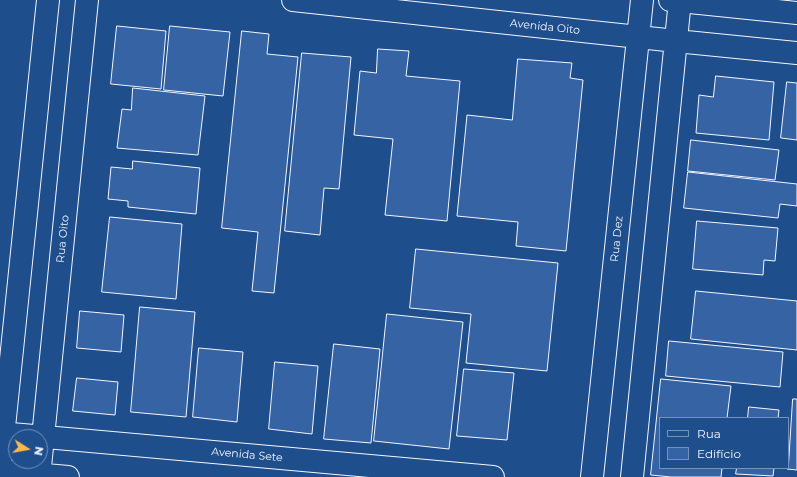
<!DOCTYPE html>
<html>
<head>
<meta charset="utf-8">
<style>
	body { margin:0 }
	#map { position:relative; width:797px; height:477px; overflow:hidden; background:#1f4e8c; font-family:Montserrat,sans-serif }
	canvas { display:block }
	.legend { position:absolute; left:659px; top:417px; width:130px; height:52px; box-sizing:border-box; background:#1f4e8c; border:1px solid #7391ba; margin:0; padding:5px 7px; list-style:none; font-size:12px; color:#f2f6ff }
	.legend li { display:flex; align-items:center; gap:8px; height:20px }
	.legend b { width:20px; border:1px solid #7391ba }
	.north { position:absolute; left:8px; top:429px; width:40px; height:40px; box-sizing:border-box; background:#1f4e8c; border:1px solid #7391ba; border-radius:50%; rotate:101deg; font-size:11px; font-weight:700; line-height:16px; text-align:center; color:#f2f6ff }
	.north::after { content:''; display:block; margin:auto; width:14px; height:18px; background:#ffb74d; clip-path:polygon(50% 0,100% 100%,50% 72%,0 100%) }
</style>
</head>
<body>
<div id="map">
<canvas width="797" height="477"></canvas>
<ul class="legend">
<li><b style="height:5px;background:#1f4e8c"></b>Rua</li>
<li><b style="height:11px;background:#3563a3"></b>Edifício</li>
</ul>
<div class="north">N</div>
</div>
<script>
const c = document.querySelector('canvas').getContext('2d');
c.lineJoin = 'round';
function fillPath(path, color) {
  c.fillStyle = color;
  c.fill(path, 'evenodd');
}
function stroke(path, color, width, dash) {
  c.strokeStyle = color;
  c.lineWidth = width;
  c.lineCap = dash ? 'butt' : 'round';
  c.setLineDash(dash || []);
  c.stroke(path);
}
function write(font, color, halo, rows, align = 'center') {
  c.font = font + ' Montserrat,sans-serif';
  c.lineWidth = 3;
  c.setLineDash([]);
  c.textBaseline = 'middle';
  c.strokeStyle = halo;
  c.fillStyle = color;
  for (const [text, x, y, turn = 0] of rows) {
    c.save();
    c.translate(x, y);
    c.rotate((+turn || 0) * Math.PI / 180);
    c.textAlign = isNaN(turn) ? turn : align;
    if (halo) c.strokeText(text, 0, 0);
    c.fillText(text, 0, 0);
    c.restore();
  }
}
const building = new Path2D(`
	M 117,26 L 166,31 L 161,89 L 111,84 Z
	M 170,26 L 230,32 L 223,96 L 164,90 Z
	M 242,31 L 269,34 L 267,54 L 298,57 L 274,293 L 252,291 L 258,232 L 222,228 Z
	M 378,49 L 409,51 L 406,76 L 460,81 L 447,221 L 385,215 L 393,139 L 354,135 L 360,71 L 376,73 Z
	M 302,53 L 351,57 L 339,189 L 324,188 L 320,235 L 285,231 Z
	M 518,59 L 572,63 L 570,78 L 583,80 L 566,251 L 516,246 L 518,222 L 457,216 L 467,115 L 512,120 Z
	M 716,76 L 774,82 L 769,140 L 696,133 L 699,95 L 713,97 Z
	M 787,82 L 797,83 L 797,140 L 781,138 Z
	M 133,88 L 205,96 L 198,155 L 117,148 L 122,109 L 131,110 Z
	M 691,140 L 779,150 L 775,180 L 688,171 Z
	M 133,161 L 200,168 L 196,214 L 128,207 L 128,201 L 108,199 L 111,167 L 132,169 Z
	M 688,172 L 797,184 L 797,206 L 780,204 L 778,218 L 684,208 Z
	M 110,217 L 182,224 L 176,299 L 102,292 Z
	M 697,221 L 778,228 L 775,261 L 764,260 L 763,275 L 693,269 Z
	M 416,249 L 558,263 L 547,371 L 466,363 L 471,314 L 410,308 Z
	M 696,291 L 797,301 L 797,350 L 691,339 Z
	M 140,307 L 195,312 L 186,417 L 131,412 Z
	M 80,311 L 124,315 L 121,352 L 77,348 Z
	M 387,314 L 463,322 L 449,449 L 374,441 Z
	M 669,341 L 783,352 L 780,387 L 666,376 Z
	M 334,344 L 380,349 L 371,443 L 324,439 Z
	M 199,348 L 243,352 L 237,422 L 193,417 Z
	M 275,362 L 318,366 L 312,434 L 269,429 Z
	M 464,369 L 514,373 L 507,440 L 457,436 Z
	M 77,378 L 118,382 L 115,415 L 73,411 Z
	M 661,379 L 731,386 L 727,418 L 660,418 L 660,468 L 722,468 L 721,477 L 671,477 L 651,475 Z
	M 793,399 L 797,399 L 797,470 L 787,469 L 788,468 Z
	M 749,407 L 779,410 L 778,418 L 748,418 Z
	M 737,468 L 774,468 L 773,476 L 736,474 Z`);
fillPath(building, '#3563a3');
stroke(building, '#f2f6ff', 1);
const minor = new Path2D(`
	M 293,0 L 676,41 L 797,53
	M 670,0 L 797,13
	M 0,433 L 493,477
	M 0,466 L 48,0
	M 0,471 L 68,477
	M 39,477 L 87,0
	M 592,477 L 642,0
	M 632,477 L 680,0`);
stroke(minor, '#f2f6ff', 24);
stroke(minor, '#1f4e8c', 22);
write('11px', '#f2f6ff', '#1f4e8c', [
	["Avenida Oito",545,27,6],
	["Rua Oito",63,239,-84],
	["Rua Dez",617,239,-84],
	["Avenida Sete",247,455,5]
]);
</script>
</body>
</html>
